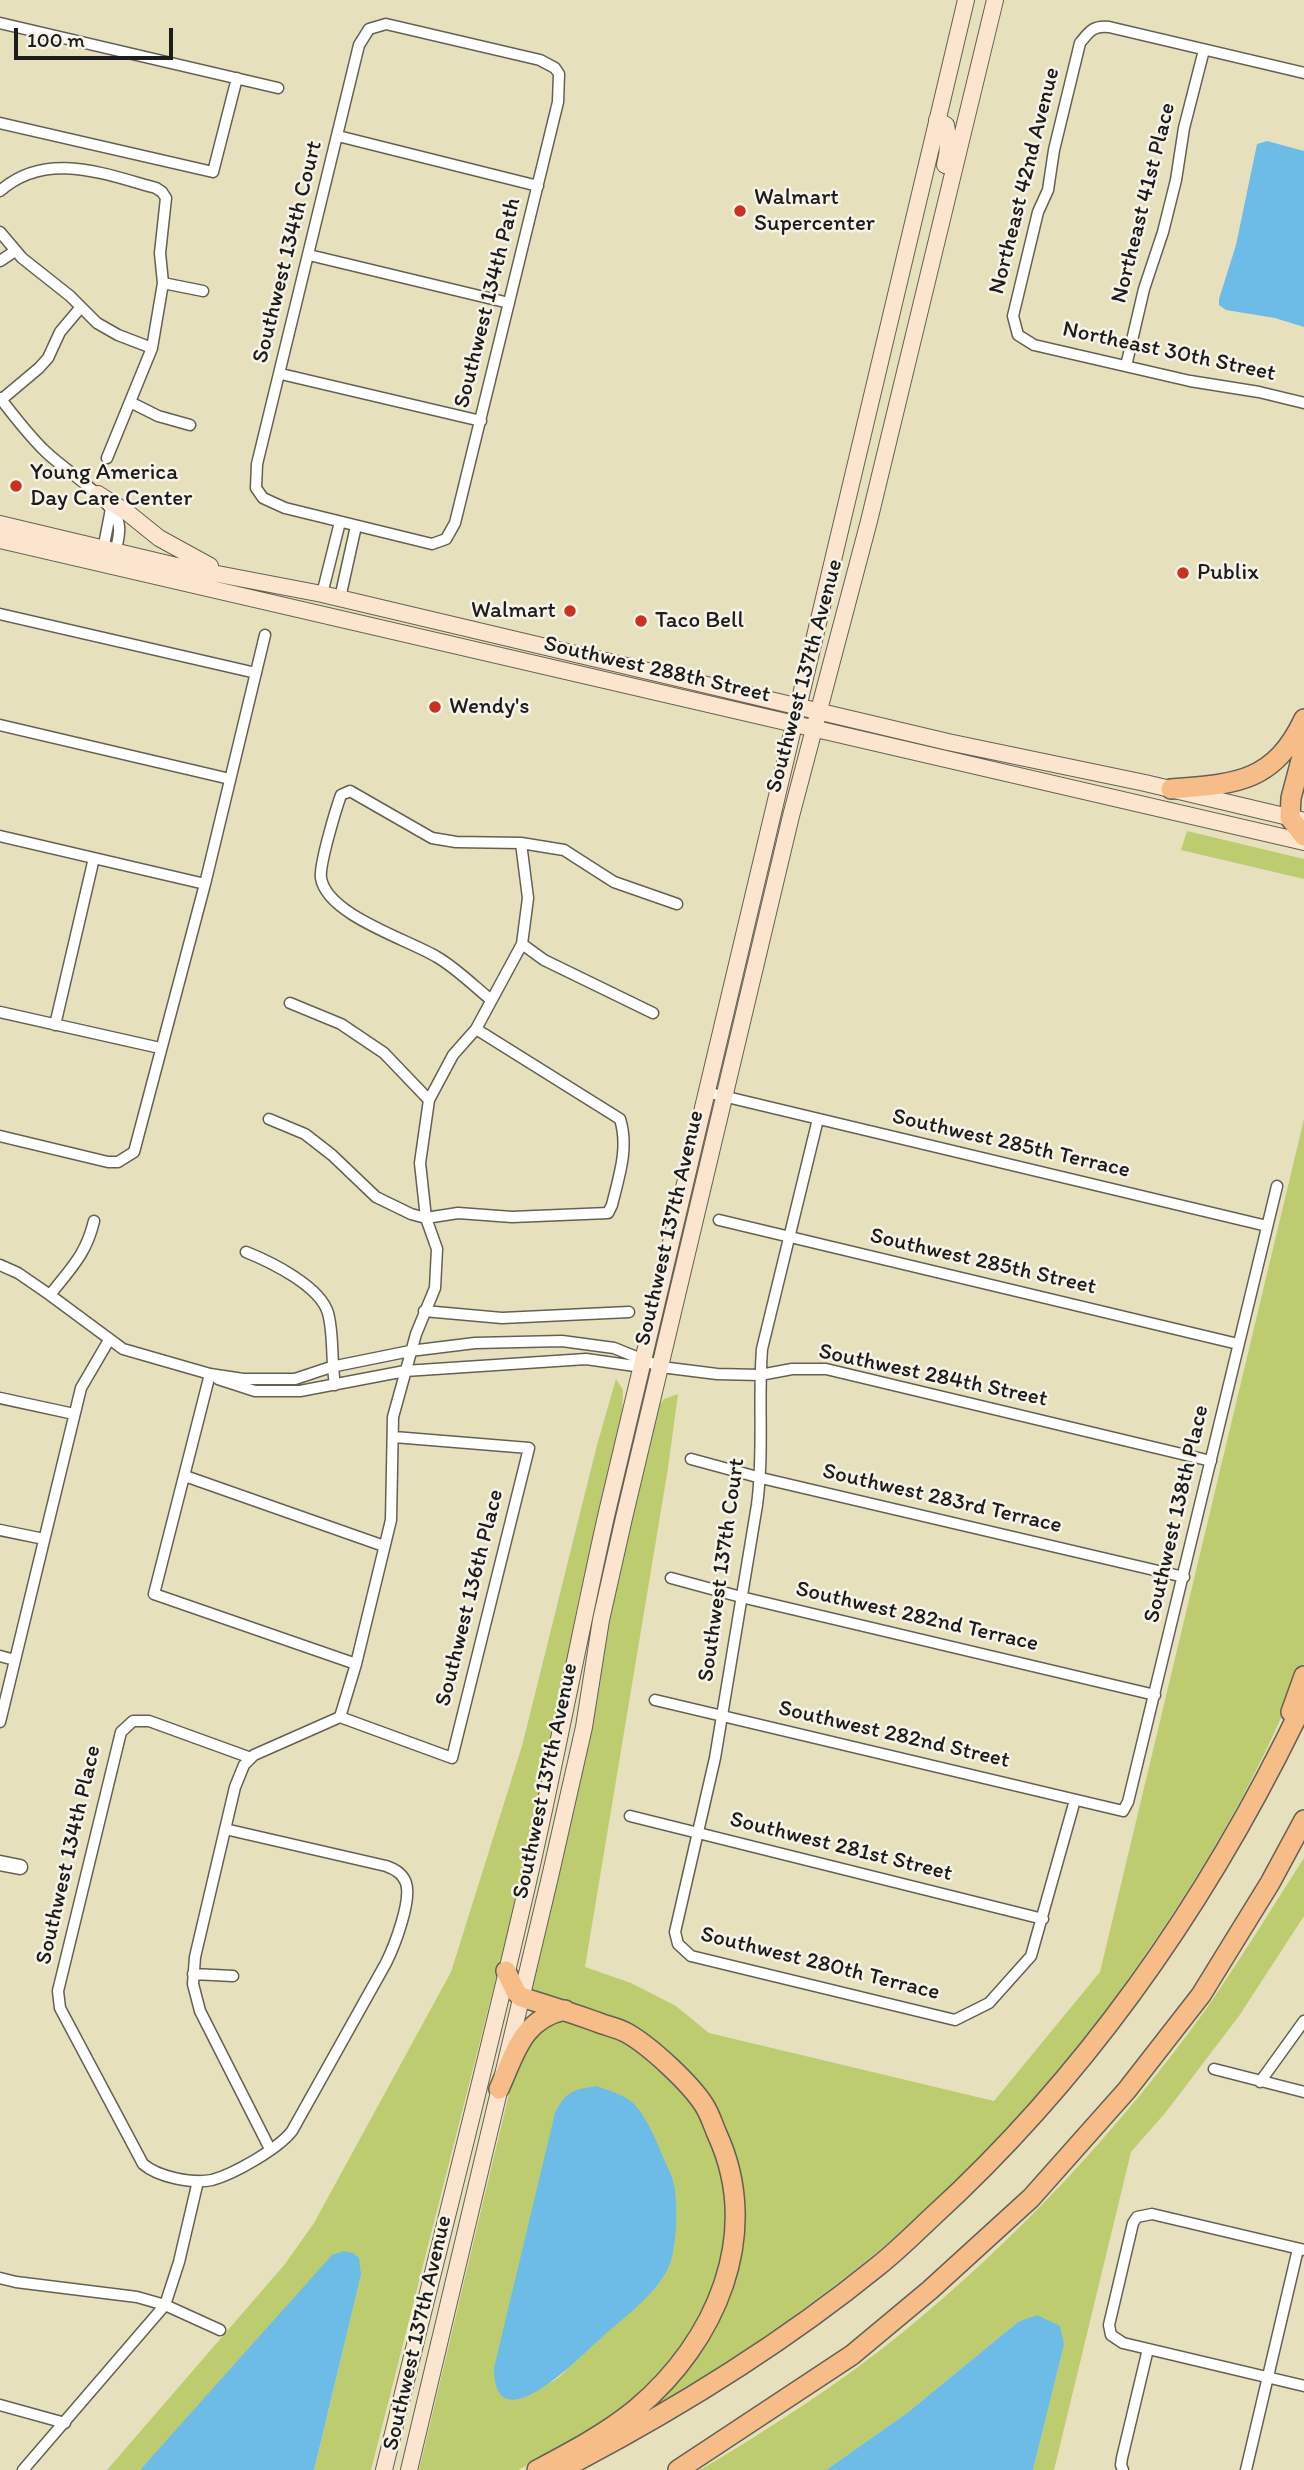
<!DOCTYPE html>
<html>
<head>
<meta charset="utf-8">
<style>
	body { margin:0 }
	#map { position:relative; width:1304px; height:2470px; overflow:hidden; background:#e7e0bd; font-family:Itim,sans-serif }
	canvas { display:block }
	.scale { position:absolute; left:14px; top:28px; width:159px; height:32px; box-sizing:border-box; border:4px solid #1c1c1c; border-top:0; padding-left:9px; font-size:21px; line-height:24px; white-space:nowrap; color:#1c1c1c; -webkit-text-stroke:5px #f7f3e8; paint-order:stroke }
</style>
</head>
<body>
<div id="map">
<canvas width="1304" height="2470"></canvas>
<div class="scale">100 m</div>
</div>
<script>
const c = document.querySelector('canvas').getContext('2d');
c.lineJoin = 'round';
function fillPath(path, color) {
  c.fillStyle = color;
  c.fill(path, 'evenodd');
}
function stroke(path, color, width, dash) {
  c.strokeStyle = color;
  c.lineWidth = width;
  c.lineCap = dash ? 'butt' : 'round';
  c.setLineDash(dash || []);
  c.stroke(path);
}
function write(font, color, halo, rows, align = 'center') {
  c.font = font + ' Itim,sans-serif';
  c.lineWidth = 5;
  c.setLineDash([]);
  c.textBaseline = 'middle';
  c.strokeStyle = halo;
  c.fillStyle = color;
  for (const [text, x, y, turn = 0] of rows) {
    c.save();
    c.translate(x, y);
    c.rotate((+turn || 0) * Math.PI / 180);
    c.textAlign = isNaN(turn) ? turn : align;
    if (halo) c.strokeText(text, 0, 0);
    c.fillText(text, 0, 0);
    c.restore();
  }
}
fillPath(new Path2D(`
	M 1187,831 L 1304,859 L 1304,879 L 1181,850 Z
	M 1304,1119 L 1304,1663 C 1263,1769 1207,1866 1142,1959 C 1123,1986 1105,2015 1085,2041 C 963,2197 805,2320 634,2419 L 699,2349 L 739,2187 L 676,2064 L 529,1990 L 605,1634 L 656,1410 L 664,1399 L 678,1394 L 668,1468 L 585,1967 L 631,1983 L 676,2006 L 709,2033 L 994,2101 L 1100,1972 Z
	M 616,1379 L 623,1390 L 622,1417 L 578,1602 L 550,1750 L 507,1935 L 371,2470 L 314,2470 L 361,2275 L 190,2416 L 140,2470 L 107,2470 L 285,2264 L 314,2223 L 451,1972 L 522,1746 L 597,1445 Z
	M 1304,1858 L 1304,1916 L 1239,2016 L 1166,2112 L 1131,2152 L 1054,2470 L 1033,2470 L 1064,2345 L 1037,2316 L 1018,2322 L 907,2413 L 826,2470 L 700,2470 C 769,2429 839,2384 902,2333 C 1016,2240 1120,2129 1206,2009 C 1240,1960 1272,1908 1304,1858 Z
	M 571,2020 L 623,2040 L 654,2061 L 692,2102 L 713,2140 L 727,2194 L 725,2259 L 700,2324 L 655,2379 L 601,2424 L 518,2470 L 419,2470 L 519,2052 L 548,2021 ZM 660,2283 L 558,2378 L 528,2396 Z`), '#bdcc6f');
fillPath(new Path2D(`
	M 1267,141 L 1304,151 L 1304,327 L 1275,318 L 1226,310 L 1219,305 L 1219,299 L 1236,245 L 1257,144 Z
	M 596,2086 C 608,2090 625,2095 634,2104 C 645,2115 657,2141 662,2155 C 666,2164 672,2175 674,2185 C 678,2205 677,2244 670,2264 C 657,2295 622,2318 598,2341 C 577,2360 494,2445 494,2368 L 555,2113 C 566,2091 573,2090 596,2086 Z
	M 344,2251 L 353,2253 L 359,2258 L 361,2275 L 314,2470 L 140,2470 L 332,2255 Z
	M 1037,2315 L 1060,2326 L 1064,2345 L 1033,2470 L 826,2470 L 907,2413 L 1018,2322 Z`), '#6dbbe7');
const minor = new Path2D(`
	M 0,23 L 278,88
	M 386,24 L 540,60 L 555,68 L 559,74 L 558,102 L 455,523 L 446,539 L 432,544 L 285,508 L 263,498 L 256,488 L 257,464 L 359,45 L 369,29 Z
	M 1304,73 L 1109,27 C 1093,25 1089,32 1080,43 L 1054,150 L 1048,190 L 1038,212 L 1013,316 L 1018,335 L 1034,345 L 1190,381 L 1259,392 L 1304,403
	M 0,123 L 213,172 L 237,78
	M 338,136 L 538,186
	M 0,191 C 46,150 104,174 156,188 L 162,192 L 166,198 L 160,253 L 163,283 L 152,348 L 107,458
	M 0,232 L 22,258 L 70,296 L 97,323 L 118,335 L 152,348
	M 309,255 L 509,303
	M 0,261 L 15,251
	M 163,283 L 203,291
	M 1126,366 L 1144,289 L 1163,232 L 1176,180 L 1184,128 L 1204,50
	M 281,374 L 481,421
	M 0,398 C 15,417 29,436 46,452 C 67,472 105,494 117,519 C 122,529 117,545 114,556
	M 1,400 L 39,368 L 48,358 L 60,332 L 81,307
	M 130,402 L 158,416 L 190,425
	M 102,555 L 111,509
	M 322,594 L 340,522
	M 340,598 L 356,526
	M 0,614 L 256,673
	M 0,725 L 230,779
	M 0,836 L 205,884
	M 522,944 L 544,960 L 653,1013
	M 491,1000 C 474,986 456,968 437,957 C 407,939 327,915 321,878 C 319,865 336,809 341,795 L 350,791 L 432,838 L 456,842 L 521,843 L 564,850 L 614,882 L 677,904
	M 290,1003 L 341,1024 L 384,1053 L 429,1100
	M 0,1012 L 160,1048
	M 55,1025 L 94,858
	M 706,1092 L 1267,1226
	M 269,1119 L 305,1134 L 332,1155 L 376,1197 L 411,1214 L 426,1218 L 458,1213 L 512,1217 L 608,1213 L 612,1205 C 619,1176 629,1148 620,1119 L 476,1029
	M 818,1119 L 762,1349 C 758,1401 764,1453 757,1505 L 715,1758 L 675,1932 L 678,1944 L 691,1956 L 955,2020 L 989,2003 L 1031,1956 L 1075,1800
	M 0,1136 L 108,1162 L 118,1162 L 134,1152 L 205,884 L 265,635
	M 719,1220 L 1238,1344
	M 246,1252 C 271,1262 320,1286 328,1313 C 334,1335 331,1362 335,1385
	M 0,1265 L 18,1273 L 50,1295 L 123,1349 L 210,1374 L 243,1379 L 295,1379 L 331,1367 L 410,1351 L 475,1343 L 562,1341 L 614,1348 L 661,1367 L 717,1374 L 760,1375 L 792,1369 L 826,1369 L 1211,1461
	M 50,1295 C 70,1269 86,1255 94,1221
	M 424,1311 L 502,1318 L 629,1312
	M 210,1374 L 154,1594 L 356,1664
	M 218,1379 L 255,1391 L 300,1391 L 405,1371 L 586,1359 L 635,1366 L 644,1361
	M 0,1398 L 74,1414
	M 691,1459 L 761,1478 L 1184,1577
	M 185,1476 L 384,1546
	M 0,1530 L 44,1539
	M 671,1578 L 741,1597 L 1155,1695
	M 0,1656 L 15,1660
	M 655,1700 L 1123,1811 L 1128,1802 L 1277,1186
	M 340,1717 L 356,1664 L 391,1520 L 393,1417 L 416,1334 L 435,1288 L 437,1249 L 426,1218 L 420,1163 L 429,1100 L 453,1055 L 476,1029 L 522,944 L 528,898 L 521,843
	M 340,1717 L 452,1758 L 529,1448 L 394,1437
	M 0,1722 L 81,1388 L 109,1340
	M 630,1816 L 1043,1919
	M 225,1829 L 386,1866 C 395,1869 403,1874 406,1883 C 412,1901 394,1947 386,1963 L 292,2131 C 278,2149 234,2174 212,2180 C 192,2184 158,2177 143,2164 L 60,2008 L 58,1991 L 121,1732 L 133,1721 L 149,1721 L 251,1758
	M 193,1974 L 233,1976
	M 1214,2069 L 1304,2092
	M 1260,2082 L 1304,2021
	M 270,2149 L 200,2011 L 193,1984 L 195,1957 L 235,1787 L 244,1765 L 254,1755 L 340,1717
	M 1304,2250 L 1152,2214 L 1137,2217 L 1133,2223 L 1109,2325 L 1111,2335 L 1123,2343 L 1304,2386
	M 0,2278 L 16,2282 L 137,2297 L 165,2305 L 220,2330
	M 0,2405 L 65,2423
	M 23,2470 L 165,2305 L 179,2262 L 198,2181
	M 1123,2470 L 1121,2465 L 1122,2458 L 1148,2349
	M 1246,2470 L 1298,2249`);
const tertiary = new Path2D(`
	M 0,1863 L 20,1867`);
const secondary = new Path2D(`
	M 937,120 L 946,125 C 949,139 949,151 945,165
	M 98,494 L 128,513 L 159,538 L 210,566
	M 0,524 L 181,567 L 322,594 L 948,742 L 1145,783 L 1301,820
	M 0,540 L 1304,842
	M 384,2470 C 433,2270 485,2070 531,1869 C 558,1750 580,1631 607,1512 L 966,0
	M 409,2470 L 550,1877 L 584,1727 L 601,1620 L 624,1518 L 791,816 L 869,521 L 995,0`);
const motorway = new Path2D(`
	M 1304,749 L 1291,798 L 1290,818 L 1304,836
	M 1171,789 C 1235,784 1274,783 1304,719
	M 1291,1712 L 1304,1676
	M 506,1971 L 516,1992 L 521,1997 C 547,2005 572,2013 597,2022 C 607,2026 618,2028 627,2033 C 650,2046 690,2083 704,2105 C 710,2114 713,2125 717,2134 C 763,2234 716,2342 636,2409 C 607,2433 571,2452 537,2470
	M 499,2089 C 515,2054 522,2019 565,2010
	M 560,2470 C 672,2412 781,2345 878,2266 C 897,2251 914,2234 931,2218 C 1090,2073 1212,1895 1304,1702
	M 678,2470 L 852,2355 L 930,2290 L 1031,2198 L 1127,2090 L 1201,1995 L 1270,1883 L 1304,1820`);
stroke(minor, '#636154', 13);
stroke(tertiary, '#636154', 17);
stroke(secondary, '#636154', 18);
stroke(motorway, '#636154', 22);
stroke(minor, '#fff', 10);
stroke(tertiary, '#fff', 14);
stroke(secondary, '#fce5cf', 16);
stroke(motorway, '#f7bd88', 19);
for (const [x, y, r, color] of [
	[740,211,7,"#c8321e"],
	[16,486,7,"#c8321e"],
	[1183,573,7,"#c8321e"],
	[570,611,7,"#c8321e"],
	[641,621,7,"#c8321e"],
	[435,707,7,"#c8321e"]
]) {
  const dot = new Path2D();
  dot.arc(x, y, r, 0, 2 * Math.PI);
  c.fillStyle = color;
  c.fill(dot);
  stroke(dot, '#f7f3e8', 2.5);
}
write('23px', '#1c1c1c', '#f7f3e8', [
	["Northeast 42nd Avenue",1025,181,-76],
	["Northeast 41st Place",1144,203,-76],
	["Southwest 134th Court",288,252,-76],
	["Southwest 134th Path",488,303,-76],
	["Northeast 30th Street",1169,352,12],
	["Southwest 288th Street",657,670,13],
	["Southwest 137th Avenue",805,676,-75],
	["Southwest 285th Terrace",1011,1144,13],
	["Southwest 137th Avenue",670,1228,-77],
	["Southwest 285th Street",983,1262,13],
	["Southwest 284th Street",933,1376,12],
	["Southwest 283rd Terrace",942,1499,13],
	["Southwest 138th Place",1177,1514,-77],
	["Southwest 137th Court",722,1570,-82],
	["Southwest 136th Place",470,1598,-76],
	["Southwest 282nd Terrace",917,1617,13],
	["Southwest 282nd Street",894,1735,13],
	["Southwest 137th Avenue",546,1781,-78],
	["Southwest 281st Street",841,1847,14],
	["Southwest 134th Place",69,1855,-77],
	["Southwest 280th Terrace",820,1964,14],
	["Southwest 137th Avenue",418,2333,-77]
]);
write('23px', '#1c1c1c', '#f7f3e8', [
	["Walmart",754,198],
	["Supercenter",754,224],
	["Young America",30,473],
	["Day Care Center",30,499],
	["Publix",1197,573],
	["Walmart",556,611,"right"],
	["Taco Bell",655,621],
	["Wendy's",449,707]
], 'left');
</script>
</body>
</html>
